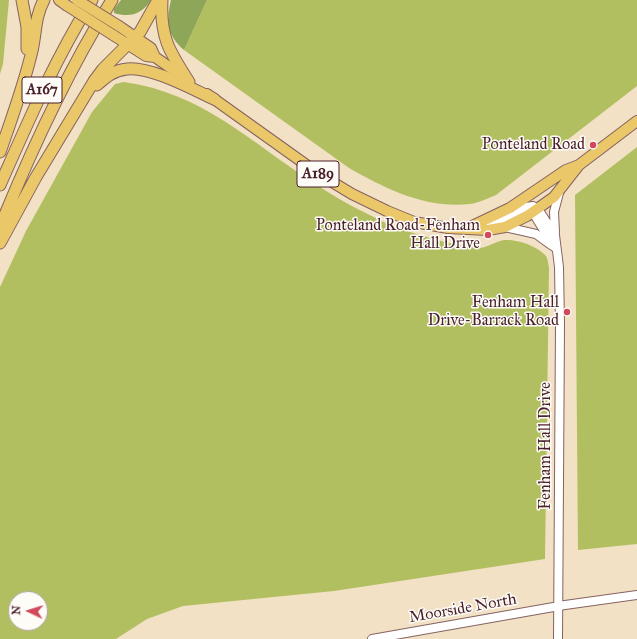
<!DOCTYPE html>
<html>
<head>
<meta charset="utf-8">
<style>
	body { margin:0 }
	#map { position:relative; width:637px; height:639px; overflow:hidden; background:#f2e1c5; font-family:"IM FELL Great Primer",serif }
	canvas { display:block }
	.north { position:absolute; left:8px; top:591px; width:40px; height:40px; box-sizing:border-box; background:#fdfcf7; border:1px solid #b5a4a5; border-radius:50%; rotate:274deg; font-size:11px; font-weight:700; line-height:16px; text-align:center; color:#4a1f2b }
	.north::after { content:''; display:block; margin:auto; width:14px; height:18px; background:#d1495b; clip-path:polygon(50% 0,100% 100%,50% 72%,0 100%) }
</style>
</head>
<body>
<div id="map">
<canvas width="637" height="639"></canvas>
<div class="north">N</div>
</div>
<script>
const c = document.querySelector('canvas').getContext('2d');
c.lineJoin = 'round';
function fillPath(path, color) {
  c.fillStyle = color;
  c.fill(path, 'evenodd');
}
function stroke(path, color, width, dash) {
  c.strokeStyle = color;
  c.lineWidth = width;
  c.lineCap = dash ? 'butt' : 'round';
  c.setLineDash(dash || []);
  c.stroke(path);
}
function write(font, color, halo, rows, align = 'center') {
  c.font = font + ' "IM FELL Great Primer",serif';
  c.lineWidth = 3;
  c.setLineDash([]);
  c.textBaseline = 'middle';
  c.strokeStyle = halo;
  c.fillStyle = color;
  for (const [text, x, y, turn = 0] of rows) {
    c.save();
    c.translate(x, y);
    c.rotate((+turn || 0) * Math.PI / 180);
    c.textAlign = isNaN(turn) ? turn : align;
    if (halo) c.strokeText(text, 0, 0);
    c.fillText(text, 0, 0);
    c.restore();
  }
}
fillPath(new Path2D(`
	M 0,0 L 9,0 L 3,64 L 0,74 Z
	M 207,0 L 637,0 L 637,86 L 496,195 C 488,198 479,203 470,204 C 426,209 386,189 349,168 L 184,50 Z
	M 124,82 C 203,93 250,142 314,183 C 339,200 366,214 393,226 C 410,233 460,247 478,248 C 487,248 496,241 504,240 C 517,239 538,246 546,256 C 548,259 548,264 549,268 L 545,559 L 334,591 L 183,606 L 147,619 L 116,639 L 0,639 L 0,287 L 26,231 L 92,112 L 115,84 ZM 16,599 L 40,599 L 40,623 L 16,623 Z
	M 637,147 L 637,544 L 578,550 L 575,195 Z`), '#b2bf61');
fillPath(new Path2D(`
	M 121,0 L 151,0 C 142,14 130,18 114,13 L 114,9 Z
	M 171,0 L 207,0 L 184,50 C 167,35 166,22 171,0 Z`), '#8da657');
const minor = new Path2D(`
	M 530,208 L 554,247
	M 478,225 L 494,223 L 526,207 L 533,206 L 538,209 L 555,235 L 559,267 L 560,324 L 558,639
	M 505,227 L 536,234 L 551,245
	M 555,232 L 554,212 L 559,193
	M 372,639 L 565,605 L 637,595`);
const major = new Path2D(`
	M 59,0 L 66,5
	M 119,26 L 151,48 L 155,57
	M 113,35 L 146,56 L 155,57 L 188,80
	M 207,94 L 319,174 L 352,194 L 387,211 L 414,222 L 448,228 L 488,230 L 505,227 L 527,216 L 554,197 L 579,165 L 637,121
	M 468,228 L 510,208 L 566,170 L 579,165`);
const highway = new Path2D(`
	M 22,0 L 27,27 L 27,49
	M 162,0 C 160,37 169,51 189,82
	M 97,85 C 106,77 114,70 127,69 C 150,66 192,89 214,99
	M 0,152 C 12,118 24,85 32,51 C 36,34 35,16 44,0
	M 0,185 C 28,122 55,59 92,0
	M 0,227 C 32,148 67,72 112,0
	M 0,243 L 36,177 L 94,81 L 103,69 L 140,32 L 158,0`);
stroke(minor, '#856361', 10);
stroke(major, '#856361', 12);
stroke(highway, '#856361', 13);
stroke(minor, '#fff', 8);
stroke(major, '#eac769', 10);
stroke(highway, '#eac769', 11);
const majorBridge = new Path2D(`
	M 77,0 L 119,26
	M 66,5 L 113,35`);
stroke(majorBridge, '#856361', 12, []);
stroke(majorBridge, '#eac769', 10);
for (const [x, y, r, color] of [
	[593,145,4,"#d1495b"],
	[488,235,4,"#d1495b"],
	[567,312,4,"#d1495b"]
]) {
  const dot = new Path2D();
  dot.arc(x, y, r, 0, 2 * Math.PI);
  c.fillStyle = color;
  c.fill(dot);
  stroke(dot, '#fdfcf7', 1.5);
}
for (const [x, y, w] of [
	[42,90,40],
	[318,174,42]
]) {
  const box = new Path2D();
  box.roundRect(x - w / 2, y - 13, w, 26, 3);
  c.fillStyle = '#fdfcf7';
  c.fill(box);
  stroke(box, '#4a1f2b', 1);
}
write('bold 15px', '#4a1f2b', null, [
	["A167",42,90],
	["A189",318,174]
]);
write('16px', '#4a1f2b', '#fdfcf7', [
	["Ponteland Road",585,145],
	["Ponteland Road-Fenham",480,226],
	["Hall Drive",480,244],
	["Fenham Hall",559,303],
	["Drive-Barrack Road",559,321]
], 'right');
write('16px', '#4a1f2b', '#fdfcf7', [
	["Fenham Hall Drive",546,446,-90],
	["Moorside North",463,609,-10]
]);
</script>
</body>
</html>
